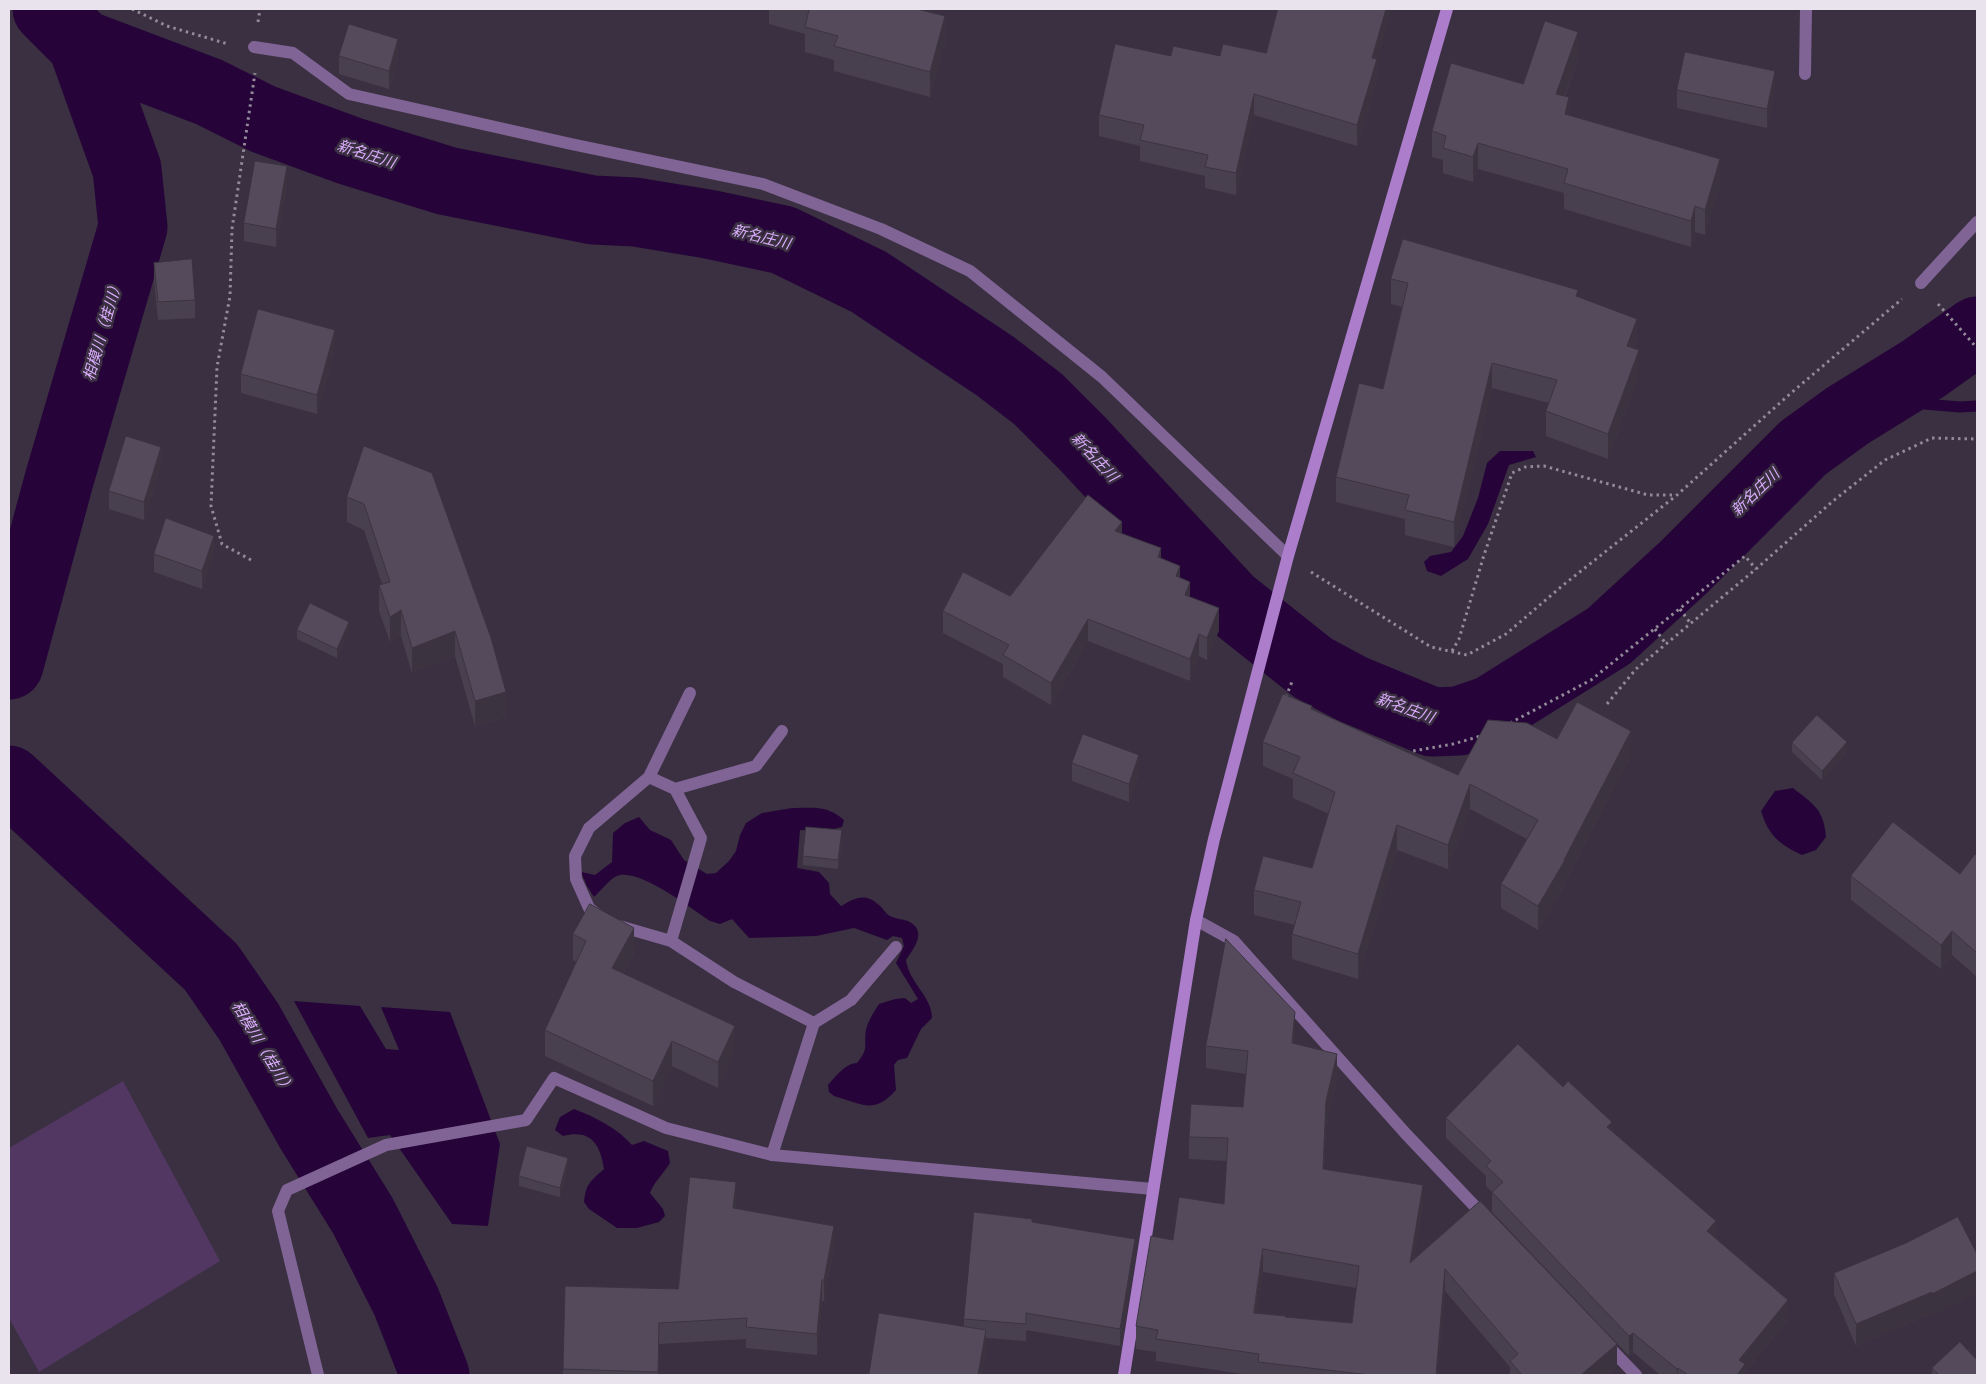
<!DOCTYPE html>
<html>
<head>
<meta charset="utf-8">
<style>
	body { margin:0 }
	#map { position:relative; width:1986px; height:1384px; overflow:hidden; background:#3a3041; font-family:Signika,sans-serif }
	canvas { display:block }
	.frame { position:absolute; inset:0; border:10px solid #e9e3ee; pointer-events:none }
</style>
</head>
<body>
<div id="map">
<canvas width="1986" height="1384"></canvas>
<div class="frame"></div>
</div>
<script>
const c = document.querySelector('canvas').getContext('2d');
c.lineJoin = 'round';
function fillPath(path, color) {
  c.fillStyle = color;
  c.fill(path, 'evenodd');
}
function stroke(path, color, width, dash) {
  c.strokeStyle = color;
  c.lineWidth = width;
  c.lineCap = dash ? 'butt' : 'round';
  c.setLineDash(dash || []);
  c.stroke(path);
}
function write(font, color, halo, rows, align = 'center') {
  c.font = font + ' Signika,"Noto Sans JP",sans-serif';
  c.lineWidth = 5;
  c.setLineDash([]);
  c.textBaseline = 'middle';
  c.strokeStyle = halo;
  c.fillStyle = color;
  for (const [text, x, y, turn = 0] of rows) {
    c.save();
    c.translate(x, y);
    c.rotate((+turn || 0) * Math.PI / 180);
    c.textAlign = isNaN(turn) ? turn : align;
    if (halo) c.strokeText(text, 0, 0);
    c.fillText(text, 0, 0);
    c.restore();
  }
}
fillPath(new Path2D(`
	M 123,1081 L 220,1261 L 39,1372 L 9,1318 L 9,1148 Z`), '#513762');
fillPath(new Path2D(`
	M 1500,451 L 1533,451 L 1536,457 L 1509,465 L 1488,524 L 1468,559 L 1441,576 L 1427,571 L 1424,562 L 1430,556 L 1451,552 L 1463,536 L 1478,498 L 1487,463 Z
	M 1793,788 C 1813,804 1824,809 1826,837 L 1816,850 L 1802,855 C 1779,844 1769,836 1761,811 L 1775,791 Z
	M 792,808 C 814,808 827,805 844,820 L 842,827 L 825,831 L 800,830 L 797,868 L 819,872 L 829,883 L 830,894 L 841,906 C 855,898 865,892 879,905 C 883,908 885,913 890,916 C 896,919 902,919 908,921 C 928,931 914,948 906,960 C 909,983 932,996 932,1018 L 921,1029 L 907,1058 L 898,1060 L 894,1065 L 896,1090 C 874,1115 862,1104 834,1096 L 829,1092 L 828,1085 C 835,1077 846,1063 857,1063 C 870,1047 863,1047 866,1030 C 868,1021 874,1012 879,1004 L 895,999 L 905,998 L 911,1003 L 918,999 L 896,963 L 904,946 L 902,938 L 893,936 L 887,940 L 854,928 L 816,936 L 749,938 L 732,919 L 720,924 L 710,921 C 692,909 638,867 617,876 C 609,879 601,891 594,897 L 587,886 L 581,872 L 595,875 L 612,862 L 613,833 L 625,823 L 639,817 L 650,830 L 671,840 L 684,860 L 707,874 L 716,873 L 729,861 L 736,851 L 740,835 L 746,823 L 762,813 Z
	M 294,1001 L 360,1006 L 386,1049 L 399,1050 L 381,1007 L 450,1012 L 500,1144 L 488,1226 L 452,1224 L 390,1135 L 368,1138 Z
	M 574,1109 C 595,1117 617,1128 632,1145 L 644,1141 L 668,1151 L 670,1163 C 664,1173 654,1182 650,1193 L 663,1209 L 665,1216 L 659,1222 L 637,1228 L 617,1228 L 589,1209 L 584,1202 C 586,1183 591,1181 604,1169 C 600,1143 590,1129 563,1136 L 555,1130 L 560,1117 Z`), '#260439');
stroke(new Path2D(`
	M 1847,416 L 1900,402 L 1960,407 L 1977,406`), '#260439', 11);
stroke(new Path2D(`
	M 82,44 L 209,92 L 263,119 L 350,151 L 447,181 L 593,210 L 635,212 L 708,224 L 783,240 L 869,282 L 995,366 L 1038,399 L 1083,444 L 1230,602 L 1313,668 L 1352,689 L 1432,722 L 1459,721 L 1491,710 L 1609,636 L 1685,566 L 1803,448 L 1847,416 L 1923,369 L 1977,331
	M 9,665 L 59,480 L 133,227 L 127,169 L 82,44 L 47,9
	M 9,780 L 211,967 L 249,1022 L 309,1129 L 363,1216 L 406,1301 L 435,1375`), '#260439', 69);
stroke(new Path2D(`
	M 132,9 L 167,26 L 228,44
	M 258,22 L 260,9
	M 1938,304 L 1977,348
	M 251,560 L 222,544 L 211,506 L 217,367 L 230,296 L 232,229 L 255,73
	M 1311,572 L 1431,647 L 1467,655 L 1506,634 L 1562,586 L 1677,495 L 1791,393 L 1902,299
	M 1680,609 L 1691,624
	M 1655,629 L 1666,644
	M 1452,651 L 1459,639 L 1484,555 L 1512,473 L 1525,467 L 1544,466 L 1648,495 L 1676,495
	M 1286,697 L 1293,679
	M 1607,704 L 1636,669 L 1756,569 L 1833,501 L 1885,460 L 1932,438 L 1977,439
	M 1510,723 L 1591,680 L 1745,556 L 1756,569
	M 1411,757 L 1413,751 L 1453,744 L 1481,736`), '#928a98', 3, [2.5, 4]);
stroke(new Path2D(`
	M 1805,74 L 1806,9
	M 1921,283 L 1977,222
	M 649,777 L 690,693
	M 675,789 L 756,766 L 782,731
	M 599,916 L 589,908 L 576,879 L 575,856 L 589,828 L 649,777 L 675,789 L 701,838 L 671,941
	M 619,926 L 671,941 L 734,982 L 814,1023 L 772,1155
	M 814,1023 L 851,1000 L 896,947`), '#806495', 12);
stroke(new Path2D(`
	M 254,47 L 293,53 L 349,94 L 571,144 L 763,184 L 881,229 L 970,271 L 1102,377 L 1288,556
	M 1196,920 L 1234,941 L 1406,1134 L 1486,1218
	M 1605,1343 L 1636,1375
	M 318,1375 L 278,1211 L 287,1190 L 386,1145 L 526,1120 L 554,1078 L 666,1128 L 772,1155 L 1153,1189`), '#806495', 12);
stroke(new Path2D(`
	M 1124,1375 L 1196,920 L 1214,839 L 1288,556 L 1447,9`), '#ab7dcb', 12);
fillPath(new Path2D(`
	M 769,9 L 917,9 L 945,42 L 930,97 L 834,71 L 834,60 L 805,52 L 805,34 L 769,24 Z
	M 1266,53 L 1377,63 L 1377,80 L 1357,146 L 1254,115 L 1236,195 L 1205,188 L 1205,176 L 1140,161 L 1140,146 L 1099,136 L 1099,115 L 1171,56 L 1220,56 Z
	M 339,56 L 398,57 L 389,89 L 339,74 Z
	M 1578,58 L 1565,96 L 1569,115 L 1720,185 L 1705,235 L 1695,232 L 1691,247 L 1564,209 L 1564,193 L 1478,169 L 1473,182 L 1443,173 L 1443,160 L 1432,157 L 1432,131 L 1523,84 Z
	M 1775,89 L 1767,128 L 1677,108 L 1677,90 Z
	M 287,185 L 276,247 L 244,241 L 244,223 Z
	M 154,263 L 195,300 L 195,318 L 158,320 L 154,281 Z
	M 1391,279 L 1578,297 L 1637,344 L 1635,349 L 1639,375 L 1608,459 L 1546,436 L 1546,411 L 1549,403 L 1492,388 L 1454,547 L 1405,535 L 1405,519 L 1336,502 L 1336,477 L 1383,389 L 1402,307 L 1391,304 Z
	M 335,348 L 317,414 L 241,393 L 241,374 Z
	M 364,446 L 506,717 L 475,726 L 455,656 L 412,673 L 401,636 L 390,642 L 379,611 L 379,585 L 382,584 L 364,530 L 347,522 L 347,497 Z
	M 161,465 L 144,520 L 109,509 L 109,491 Z
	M 1122,534 L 1161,558 L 1180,578 L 1190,597 L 1219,630 L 1207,660 L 1199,656 L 1190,681 L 1088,641 L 1051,705 L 1003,677 L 1003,664 L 943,633 L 943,611 L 1010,596 Z
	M 154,554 L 214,554 L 202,589 L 154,572 Z
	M 297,630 L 349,631 L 337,658 L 297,639 Z
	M 1312,709 L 1458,775 L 1557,739 L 1631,756 L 1565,882 L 1565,885 L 1538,930 L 1501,908 L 1501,884 L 1527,839 L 1470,809 L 1448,869 L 1397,850 L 1358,979 L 1292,959 L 1292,934 L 1295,925 L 1254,915 L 1254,890 L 1312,868 L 1329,814 L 1293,798 L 1293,779 L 1263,766 L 1263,742 Z
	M 1792,743 L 1847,752 L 1822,780 L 1792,752 Z
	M 1072,763 L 1139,773 L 1129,802 L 1072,781 Z
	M 842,840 L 838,869 L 803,865 L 803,856 Z
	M 1977,856 L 1977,977 L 1952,955 L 1941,969 L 1851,900 L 1851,876 L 1960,874 Z
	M 573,934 L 634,953 L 623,974 L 735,1051 L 718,1088 L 672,1066 L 653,1106 L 545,1056 L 545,1030 L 577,962 L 573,960 Z
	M 1295,1034 L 1294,1044 L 1337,1077 L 1326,1124 L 1324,1169 L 1423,1207 L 1414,1259 L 1480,1201 L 1617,1366 L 1607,1375 L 1510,1375 L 1510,1367 L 1445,1291 L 1437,1375 L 1249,1375 L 1156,1361 L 1156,1352 L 1136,1349 L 1136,1326 L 1173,1240 L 1224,1204 L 1227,1161 L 1189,1159 L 1189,1137 L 1243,1107 L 1246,1074 L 1206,1068 L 1206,1046 ZM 1263,1272 L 1356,1288 L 1352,1323 L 1286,1317 L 1257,1313 Z
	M 1563,1087 L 1612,1131 L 1716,1239 L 1788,1320 L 1745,1372 L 1745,1375 L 1660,1375 L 1633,1352 L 1629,1356 L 1492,1212 L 1492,1192 L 1486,1186 L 1486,1176 L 1446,1138 L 1446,1118 Z
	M 568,1167 L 560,1197 L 519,1186 L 519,1176 Z
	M 736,1203 L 735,1209 L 834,1247 L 824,1301 L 822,1301 L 817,1355 L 746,1348 L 746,1339 L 659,1344 L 658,1375 L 563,1375 L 565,1286 L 678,1289 Z
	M 1958,1217 L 1932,1316 L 1932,1314 L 1856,1346 L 1834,1294 L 1834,1273 L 1906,1243 Z
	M 1032,1222 L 1135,1256 L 1120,1346 L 1026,1330 L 1026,1341 L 986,1338 L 986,1354 L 964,1327 L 964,1319 Z
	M 1932,1368 L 1977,1375 L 1932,1375 Z`), '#48404f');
fillPath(new Path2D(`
	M 1386,9 L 1392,9 L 1377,63 L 1377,80 L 1357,146 L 1357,125 L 1372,58 Z
	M 945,16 L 945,42 L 930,97 L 930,72 Z
	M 1578,32 L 1578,58 L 1556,119 L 1556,94 Z
	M 398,39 L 398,57 L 389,89 L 389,71 Z
	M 1775,71 L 1775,89 L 1767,128 L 1767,109 Z
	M 1254,94 L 1254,115 L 1236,195 L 1236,173 Z
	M 1569,97 L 1569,123 L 1565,114 Z
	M 1478,143 L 1478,169 L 1473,182 L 1473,157 Z
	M 1720,159 L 1720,185 L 1705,235 L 1705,210 Z
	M 287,166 L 287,185 L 276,247 L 276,229 Z
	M 1695,206 L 1695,232 L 1691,247 L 1691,221 Z
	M 1637,319 L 1637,344 L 1627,371 L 1627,346 Z
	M 335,330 L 335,348 L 317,414 L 317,395 Z
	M 1639,350 L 1639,375 L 1608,459 L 1608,434 Z
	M 1492,363 L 1492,388 L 1454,547 L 1454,522 Z
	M 161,447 L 161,465 L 144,520 L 144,502 Z
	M 1122,522 L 1122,544 L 1115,531 Z
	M 214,536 L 214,554 L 202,589 L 202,571 Z
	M 1161,548 L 1161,570 L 1158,557 Z
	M 1180,566 L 1180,587 L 1176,576 Z
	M 1190,582 L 1190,604 L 1185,595 Z
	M 1219,608 L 1219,630 L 1207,660 L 1207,638 Z
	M 401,610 L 401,636 L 390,642 L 390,617 Z
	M 1088,619 L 1088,641 L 1051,705 L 1051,683 Z
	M 349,622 L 349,631 L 337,658 L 337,649 Z
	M 455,631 L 455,656 L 412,673 L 412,648 Z
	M 1199,634 L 1199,656 L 1190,681 L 1190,659 Z
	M 506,692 L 506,717 L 475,726 L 475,701 Z
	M 1631,731 L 1631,756 L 1565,882 L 1565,885 L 1538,930 L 1538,906 L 1564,860 Z
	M 1847,742 L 1847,752 L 1822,780 L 1822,771 Z
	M 1139,755 L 1139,773 L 1129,802 L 1129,784 Z
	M 1470,784 L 1470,809 L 1448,869 L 1448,845 Z
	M 1397,825 L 1397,850 L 1358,979 L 1358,954 Z
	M 842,830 L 842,840 L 838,869 L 838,860 Z
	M 634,928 L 634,953 L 612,994 L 612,968 Z
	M 1952,931 L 1952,955 L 1941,969 L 1941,945 Z
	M 1295,1012 L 1295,1034 L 1292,1066 L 1292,1043 Z
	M 735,1026 L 735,1051 L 718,1088 L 718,1062 Z
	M 672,1041 L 672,1066 L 653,1106 L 653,1081 Z
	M 1337,1054 L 1337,1077 L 1326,1124 L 1323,1191 L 1323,1169 L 1326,1101 Z
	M 1612,1122 L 1612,1142 L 1607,1127 Z
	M 568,1158 L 568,1167 L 560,1197 L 560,1188 Z
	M 736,1182 L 736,1203 L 733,1229 L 733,1208 Z
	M 1423,1185 L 1423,1207 L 1410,1286 L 1410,1263 Z
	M 1716,1221 L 1716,1241 L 1707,1231 Z
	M 834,1226 L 834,1247 L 824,1301 L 824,1280 Z
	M 1135,1239 L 1135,1256 L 1120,1346 L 1120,1329 Z
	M 1263,1249 L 1263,1272 L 1254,1335 L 1254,1313 Z
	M 1445,1269 L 1445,1291 L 1437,1375 L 1436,1375 Z
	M 1977,1271 L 1977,1293 L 1932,1316 L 1932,1294 Z
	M 822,1280 L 822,1301 L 817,1355 L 817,1334 Z
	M 1932,1292 L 1932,1314 L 1856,1346 L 1856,1324 Z
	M 1788,1300 L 1788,1320 L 1745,1372 L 1745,1375 L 1737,1375 L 1739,1360 Z
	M 986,1330 L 986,1354 L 982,1375 L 978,1375 Z
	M 1633,1333 L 1633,1352 L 1629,1356 L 1629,1336 Z
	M 1617,1344 L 1617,1366 L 1607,1375 L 1581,1375 Z
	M 1678,1368 L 1678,1375 L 1677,1375 L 1677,1369 Z`), '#3b3440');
const building = new Path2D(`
	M 805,9 L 917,9 L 945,16 L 930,72 L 834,46 L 838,36 L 805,27 L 809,10 Z
	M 1278,9 L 1386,9 L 1372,58 L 1377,59 L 1357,125 L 1254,94 L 1236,173 L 1205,167 L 1208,155 L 1140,140 L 1144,125 L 1099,115 L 1115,44 L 1171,56 L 1173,46 L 1220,56 L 1223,44 L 1266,53 Z
	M 1545,21 L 1578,32 L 1556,94 L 1569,97 L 1565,114 L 1720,159 L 1705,210 L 1695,206 L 1691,221 L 1564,183 L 1568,169 L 1478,143 L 1473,157 L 1443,148 L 1446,136 L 1432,131 L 1451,63 L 1523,84 Z
	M 349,24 L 398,39 L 389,71 L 339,56 Z
	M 1685,52 L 1775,71 L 1767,109 L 1677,90 Z
	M 255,161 L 287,166 L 276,229 L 244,223 Z
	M 1403,239 L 1578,290 L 1576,296 L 1637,319 L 1627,346 L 1639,350 L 1608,434 L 1546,411 L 1557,380 L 1492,363 L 1454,522 L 1405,510 L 1409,495 L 1336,477 L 1359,383 L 1383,389 L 1408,283 L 1391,279 Z
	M 192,259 L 195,300 L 158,302 L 154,263 Z
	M 258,309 L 335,330 L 317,395 L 241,374 Z
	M 126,436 L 161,447 L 144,502 L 109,491 Z
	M 364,446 L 432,473 L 491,638 L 506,692 L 475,701 L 455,631 L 412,648 L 401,610 L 390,617 L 379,585 L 390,582 L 364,504 L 347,497 Z
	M 1088,495 L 1122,522 L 1115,531 L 1161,548 L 1158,557 L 1180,566 L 1176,576 L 1190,582 L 1185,595 L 1219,608 L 1207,638 L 1199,634 L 1190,659 L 1088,619 L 1051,683 L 1003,655 L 1009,645 L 943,611 L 963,572 L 1010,596 Z
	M 166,518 L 214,536 L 202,571 L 154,554 Z
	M 310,603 L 349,622 L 337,649 L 297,630 Z
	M 1283,694 L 1312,706 L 1311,709 L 1458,775 L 1488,720 L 1527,723 L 1557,739 L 1577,702 L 1631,731 L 1564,860 L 1565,860 L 1538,906 L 1501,884 L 1538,820 L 1470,784 L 1448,845 L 1397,825 L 1358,954 L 1292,934 L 1301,902 L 1254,890 L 1263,856 L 1312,868 L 1335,792 L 1293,773 L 1300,757 L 1263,742 Z
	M 1817,715 L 1847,742 L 1822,771 L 1792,743 Z
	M 1083,734 L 1139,755 L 1129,784 L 1072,763 Z
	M 1893,822 L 1960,874 L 1975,854 L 1977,856 L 1977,953 L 1952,931 L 1941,945 L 1851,876 Z
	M 806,827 L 842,830 L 838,860 L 803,856 Z
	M 590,904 L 634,928 L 612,968 L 735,1026 L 718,1062 L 672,1041 L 653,1081 L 545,1030 L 586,941 L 573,934 Z
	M 1226,939 L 1295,1012 L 1292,1043 L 1337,1054 L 1326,1101 L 1323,1169 L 1423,1185 L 1410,1263 L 1480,1201 L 1617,1344 L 1581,1375 L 1522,1375 L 1510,1361 L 1518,1354 L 1445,1269 L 1436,1375 L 1370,1375 L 1258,1362 L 1259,1354 L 1156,1339 L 1158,1330 L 1136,1326 L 1151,1236 L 1173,1240 L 1179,1197 L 1224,1204 L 1228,1138 L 1189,1137 L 1191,1104 L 1243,1107 L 1248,1051 L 1206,1046 ZM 1263,1249 L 1359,1266 L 1352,1323 L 1285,1317 L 1286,1316 L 1254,1313 Z
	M 1518,1044 L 1563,1087 L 1568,1081 L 1612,1122 L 1607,1127 L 1716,1221 L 1707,1231 L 1788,1300 L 1739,1360 L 1745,1364 L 1737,1375 L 1688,1375 L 1678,1368 L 1677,1369 L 1633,1333 L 1629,1336 L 1492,1192 L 1503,1182 L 1486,1166 L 1491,1161 L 1446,1118 Z
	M 527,1146 L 568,1158 L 560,1188 L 519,1176 Z
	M 690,1177 L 736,1182 L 733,1208 L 834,1226 L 824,1280 L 822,1280 L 817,1334 L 746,1327 L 747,1318 L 659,1323 L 658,1372 L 563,1369 L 565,1286 L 678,1289 Z
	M 974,1212 L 1032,1219 L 1032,1222 L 1135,1239 L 1120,1329 L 1026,1313 L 1026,1324 L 964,1319 Z
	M 1958,1217 L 1977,1254 L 1977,1253 L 1977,1271 L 1932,1294 L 1932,1292 L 1856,1324 L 1834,1273 L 1906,1243 Z
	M 879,1313 L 986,1330 L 978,1375 L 869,1375 Z
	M 1960,1342 L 1977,1360 L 1977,1375 L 1939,1375 L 1932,1368 Z`);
fillPath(building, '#544a5c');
stroke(building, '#3b3440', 1);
write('italic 15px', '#dbadfd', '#3a3041', [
	["新名庄川",366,155,18],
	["新名庄川",761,238,14],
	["相模川（桂川）",104,330,-74],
	["新名庄川",1094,458,47],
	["新名庄川",1756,493,-44],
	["新名庄川",1405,709,20],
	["相模川（桂川）",262,1048,59]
]);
</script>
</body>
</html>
